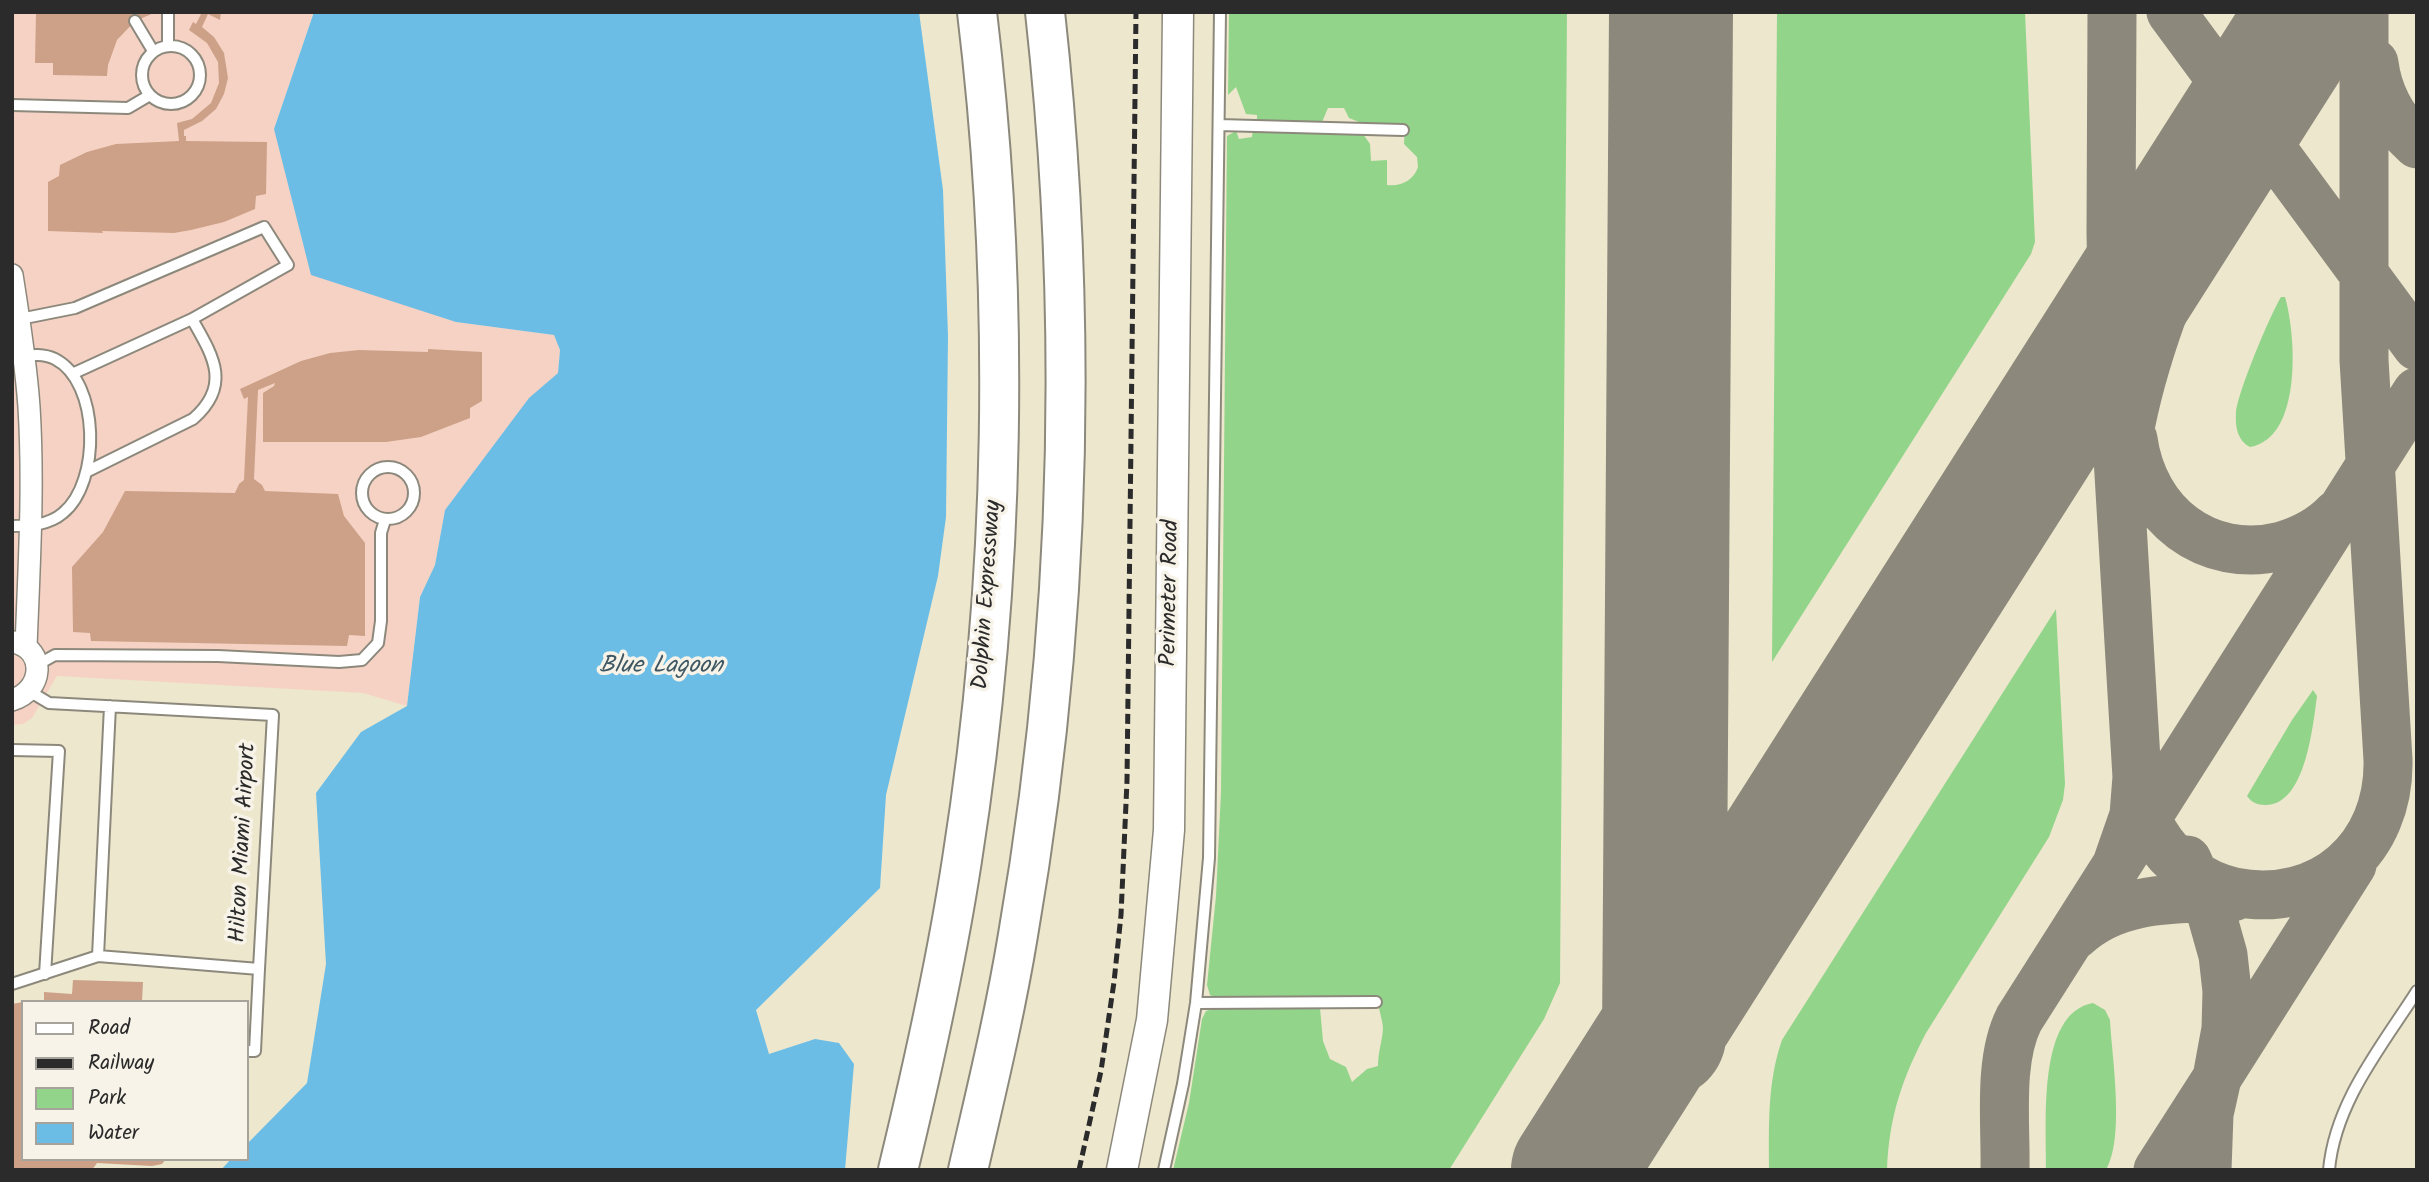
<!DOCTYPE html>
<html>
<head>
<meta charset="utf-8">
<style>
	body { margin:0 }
	#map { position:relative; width:2429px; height:1182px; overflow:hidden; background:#ede7cd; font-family:Kalam,sans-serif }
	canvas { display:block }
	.frame { position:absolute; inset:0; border:14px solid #2b2b2b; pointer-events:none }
	.legend { position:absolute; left:21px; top:1000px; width:228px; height:161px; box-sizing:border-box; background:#f7f3e8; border:2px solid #a5a39c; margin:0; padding:9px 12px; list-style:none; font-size:21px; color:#2b2b2b }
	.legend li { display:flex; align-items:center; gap:14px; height:35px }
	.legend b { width:35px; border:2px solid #a5a39c }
</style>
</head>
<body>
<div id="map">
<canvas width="2429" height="1182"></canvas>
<div class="frame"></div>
<ul class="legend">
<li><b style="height:9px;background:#fff"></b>Road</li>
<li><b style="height:9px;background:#2b2b2b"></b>Railway</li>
<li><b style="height:19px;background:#93d48b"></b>Park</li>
<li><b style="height:19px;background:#6bbde6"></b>Water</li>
</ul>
</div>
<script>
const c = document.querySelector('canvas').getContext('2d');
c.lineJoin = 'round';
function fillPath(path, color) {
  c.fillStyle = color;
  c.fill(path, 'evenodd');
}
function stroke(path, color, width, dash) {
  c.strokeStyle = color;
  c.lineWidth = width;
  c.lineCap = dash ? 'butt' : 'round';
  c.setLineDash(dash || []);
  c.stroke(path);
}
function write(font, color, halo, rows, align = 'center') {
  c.font = font + ' Kalam,sans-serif';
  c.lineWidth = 7;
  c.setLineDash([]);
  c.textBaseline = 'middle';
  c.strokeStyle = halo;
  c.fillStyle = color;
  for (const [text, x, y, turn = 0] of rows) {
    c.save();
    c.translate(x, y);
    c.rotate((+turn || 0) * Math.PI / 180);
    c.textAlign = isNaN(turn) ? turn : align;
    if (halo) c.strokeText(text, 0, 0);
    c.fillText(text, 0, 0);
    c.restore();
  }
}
fillPath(new Path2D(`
	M 12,12 L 314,12 L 274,129 L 456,322 L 554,335 L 560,350 L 558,373 L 529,399 L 445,510 L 435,565 L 420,597 L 407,706 L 363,693 L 57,676 L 32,718 L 23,724 L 12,725 Z`), '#f6d2c5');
fillPath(new Path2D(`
	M 1229,12 L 1567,12 L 1560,983 L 1544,1019 L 1449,1170 L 1173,1170 L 1189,1103 L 1202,1019 L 1206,1011 L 1216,1008 L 1320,1008 L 1323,1041 L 1330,1059 L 1346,1067 L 1352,1082 L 1367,1069 L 1378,1066 C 1378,1052 1382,1042 1383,1029 C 1383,1020 1378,1009 1378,999 L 1219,999 L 1210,995 L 1207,985 L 1216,896 L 1221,792 L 1227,136 L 1236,131 L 1239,139 L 1252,137 L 1253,129 L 1363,134 L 1370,144 L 1371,161 L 1387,160 L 1387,185 C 1401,187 1414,180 1418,167 L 1417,157 L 1404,144 L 1405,125 L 1359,122 L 1349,118 L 1344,108 L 1328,108 L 1322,122 L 1257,120 L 1257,115 L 1246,114 L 1236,87 L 1228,95 Z
	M 1777,12 L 2025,12 L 2035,242 L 2031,254 L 1772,662 Z
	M 2281,297 L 2285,297 C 2296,334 2303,438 2250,447 C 2238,441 2235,427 2236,414 C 2236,396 2271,313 2281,297 Z
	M 2056,609 L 2065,784 L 2063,800 L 2049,837 L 1926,1033 C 1902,1079 1889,1117 1887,1170 L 1769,1170 C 1769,1125 1767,1083 1782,1040 Z
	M 2313,690 L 2317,696 C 2313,724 2306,806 2265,805 C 2257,805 2251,802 2247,796 L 2292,720 Z
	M 2093,1003 L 2105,1010 L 2110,1020 C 2112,1058 2125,1137 2106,1170 L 2046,1170 C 2047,1126 2036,1013 2093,1003 Z`), '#93d48b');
fillPath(new Path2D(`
	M 314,12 L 919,12 L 943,190 L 948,336 L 946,517 L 938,576 L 886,795 L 880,888 L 756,1010 L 769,1054 L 815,1039 L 839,1043 L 854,1064 L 845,1170 L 221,1170 L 231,1159 L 247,1159 L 247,1144 L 307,1083 L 326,964 L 316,793 L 361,732 L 407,706 L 420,597 L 435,565 L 445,510 L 529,398 L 558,373 L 560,350 L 554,335 L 456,322 L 311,275 L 274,129 Z`), '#6bbde6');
stroke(new Path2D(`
	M 2112,12 L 2111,232 L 2114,390 L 2137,777
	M 2171,12 L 2417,346
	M 2374,63 C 2378,96 2393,122 2417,144
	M 2131,423 C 2153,315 2204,214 2246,113
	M 2133,439 C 2143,514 2206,565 2282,546 C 2302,540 2323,529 2337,514
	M 2117,864 L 2134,815 L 2137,777 C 2141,796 2144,815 2154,833 C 2171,862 2201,885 2234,892 C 2322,909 2390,848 2388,760 L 2364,360 L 2364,12
	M 2074,936 C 2117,895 2177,899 2233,897
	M 2005,1170 C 2006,1123 1998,1061 2019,1019 L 2417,392
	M 2158,1170 L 2217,1078 L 2226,1029 L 2227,991 L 2223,955 L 2212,916 L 2187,860
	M 2207,1170 L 2209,1114 L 2217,1078 L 2352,865`), '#8c897c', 49);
stroke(new Path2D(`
	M 1664,1036 L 1671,12
	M 1573,1170 L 2310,12`), '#8c897c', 124);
fillPath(new Path2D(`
	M 36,12 L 154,12 L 154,13 L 135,21 L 117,40 L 108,65 L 107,76 L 53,75 L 53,63 L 35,63 Z
	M 202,12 L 221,12 L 220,20 L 208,14 L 202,27 L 214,37 L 224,53 L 228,78 L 224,94 L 216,109 L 202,121 L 184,130 L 184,136 L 186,136 L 186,141 L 267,142 L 266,194 L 256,196 L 255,209 L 224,222 L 191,230 L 174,233 L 102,231 L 103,233 L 48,231 L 48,182 L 59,176 L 60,165 L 87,152 L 116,144 L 179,141 L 177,123 L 192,119 L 211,103 L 219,83 L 218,62 L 207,43 L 189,30 L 193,22 L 196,24 Z
	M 428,349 L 482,352 L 482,401 L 470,408 L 470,418 L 421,437 L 386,442 L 263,442 L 263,393 L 274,386 L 275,383 L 258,390 L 254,479 L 262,485 L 265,491 L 338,494 L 344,516 L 365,543 L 365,636 L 349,635 L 347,646 L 91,641 L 90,633 L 73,632 L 72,567 L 103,532 L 125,491 L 235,493 L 239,484 L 244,480 L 248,397 L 244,399 L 240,389 L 301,361 L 330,353 L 359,350 L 428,352 Z
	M 73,980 L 143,982 L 142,1002 L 44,1002 L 44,992 L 72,994 Z
	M 23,1002 L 23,1159 L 166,1159 L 162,1164 L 152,1166 L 97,1163 L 92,1170 L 12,1170 L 12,1004 Z`), '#cca187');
const lane = new Path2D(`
	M 168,12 L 168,45
	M 135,21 L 153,51
	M142 75a29 29 0 1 1 58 0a29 29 0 1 1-58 0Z
	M 12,105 L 128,108 L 150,95
	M 1219,125 L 1403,130
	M 20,319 L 75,308 L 264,227 L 288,265 L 192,319 C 213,356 232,385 193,419 L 88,471
	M 12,357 C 26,356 41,352 55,359 C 100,382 101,482 63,513 C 49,525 30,526 12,526
	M 72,374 L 192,319
	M362 493a26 26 0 1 1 52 0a26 26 0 1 1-52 0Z
	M 37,665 L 55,655 L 218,656 L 339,662 L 362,660 L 378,643 L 381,621 L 381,533 L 385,520
	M 12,750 L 59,751 L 45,974
	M 98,956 L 110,706
	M 12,984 L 98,956 L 259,969 L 273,715 L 49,703 L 29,691
	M 1196,1003 L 1376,1002
	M 247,1051 L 255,1051 L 259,969
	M 1164,1170 L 1183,1084 L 1196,1003 L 1209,858 L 1220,12
	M 2329,1170 C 2335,1102 2382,1046 2417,991`);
const street = new Path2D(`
	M 12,275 C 19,319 26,363 29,407 C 34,487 29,567 26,647
	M 12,700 C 43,691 47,650 14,642`);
const secondary = new Path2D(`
	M 1122,1170 L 1152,1020 L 1169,830 L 1178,12`);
const highway = new Path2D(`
	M 898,1170 C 923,1067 946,964 962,860 C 1006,581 1011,293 977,12
	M 968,1170 C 986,1092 1005,1014 1018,935 C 1071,630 1079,319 1045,12`);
stroke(lane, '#8c897c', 14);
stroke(street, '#8c897c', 24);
stroke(secondary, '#8c897c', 33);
stroke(highway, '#8c897c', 42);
stroke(lane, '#fff', 10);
stroke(street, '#fff', 21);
stroke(secondary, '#fff', 30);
stroke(highway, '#fff', 38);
stroke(new Path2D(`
	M 1079,1170 L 1101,1071 L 1114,982 L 1121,915 L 1127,781 L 1136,12`), '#2b2b2b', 5, [10, 5]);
write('23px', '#2b2b2b', '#f7f3e8', [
	["Perimeter Road",1172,593,-89],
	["Dolphin Expressway",989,595,-86],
	["Hilton Miami Airport",245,843,-87]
]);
write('italic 24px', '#3e5763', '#f7f3e8', [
	["Blue Lagoon",661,668]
]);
</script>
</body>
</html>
